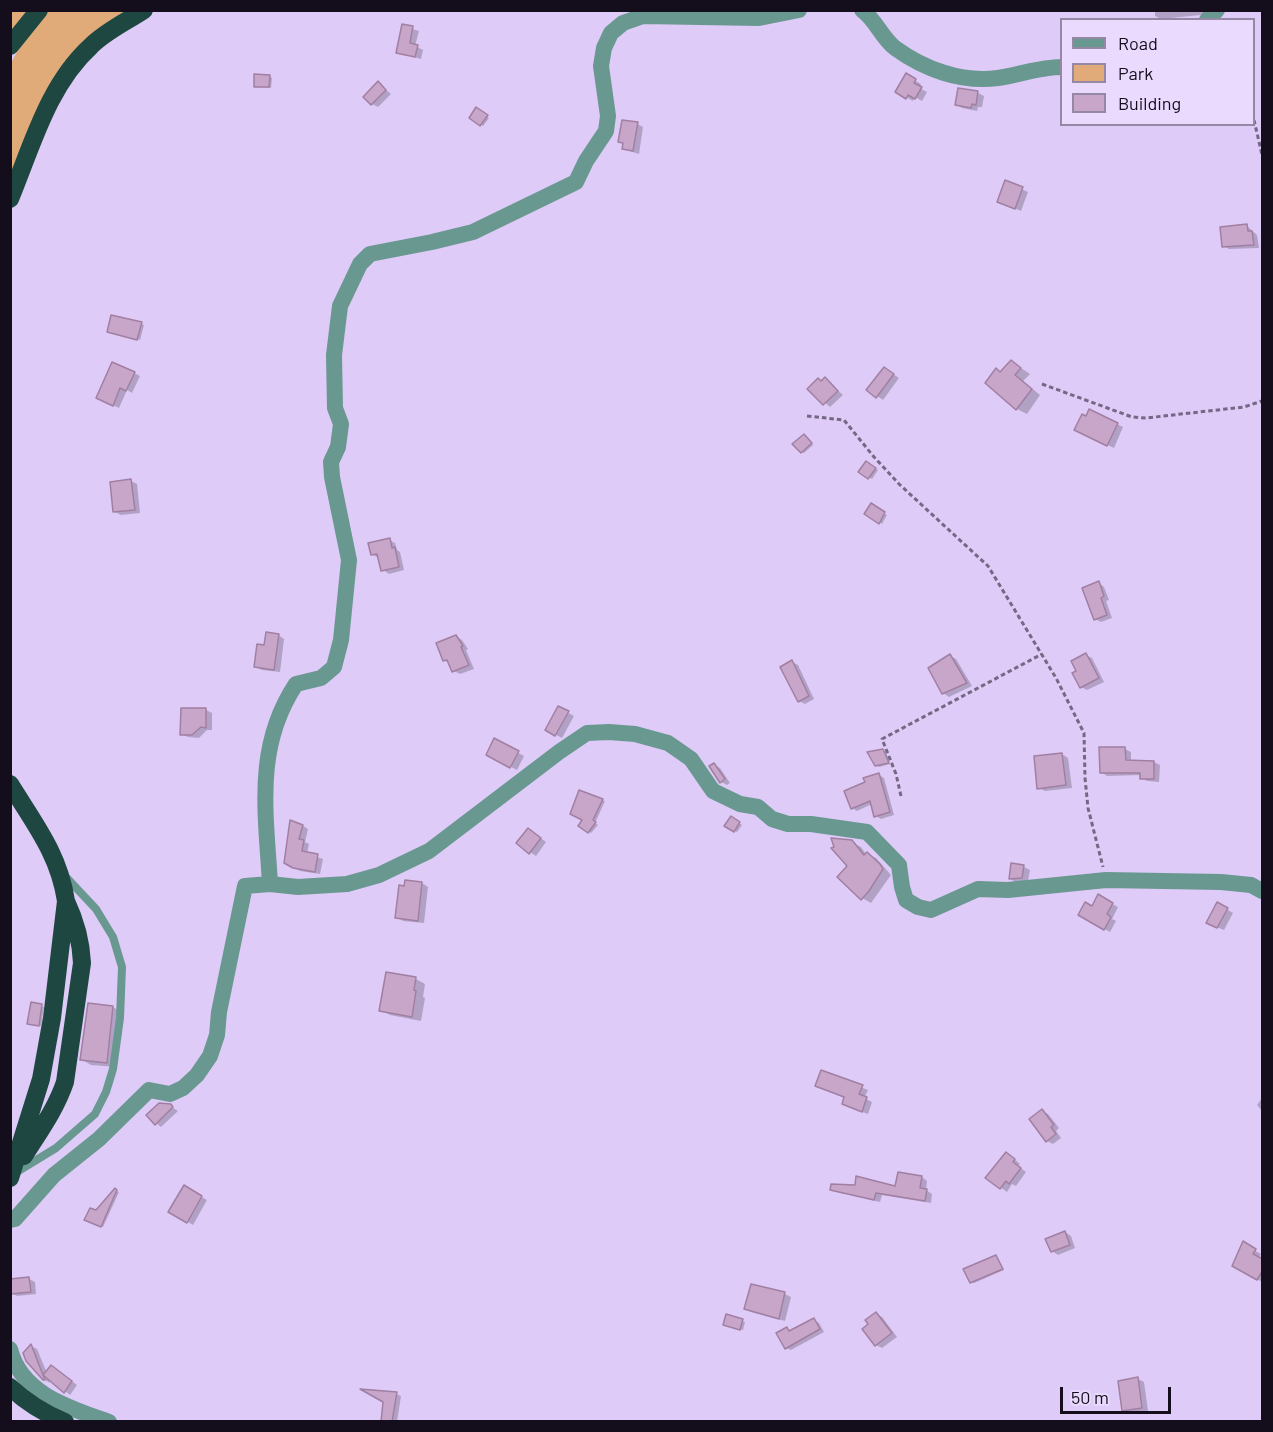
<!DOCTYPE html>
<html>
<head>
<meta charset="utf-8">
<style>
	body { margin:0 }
	#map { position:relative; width:1273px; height:1432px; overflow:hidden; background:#decbf7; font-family:Barlow,sans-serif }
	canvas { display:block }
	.frame { position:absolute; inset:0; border:12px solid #140d1c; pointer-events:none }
	.legend { position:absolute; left:1060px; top:18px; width:195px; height:108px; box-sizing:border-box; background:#e9dafe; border:2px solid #9488a4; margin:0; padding:8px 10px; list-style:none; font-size:18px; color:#140d1c }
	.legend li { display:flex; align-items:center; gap:12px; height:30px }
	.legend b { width:30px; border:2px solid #9488a4 }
	.scale { position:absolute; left:1060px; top:1387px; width:111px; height:27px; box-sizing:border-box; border:3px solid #140d1c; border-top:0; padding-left:8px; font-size:18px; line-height:21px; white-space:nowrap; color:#140d1c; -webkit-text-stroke:4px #e9dafe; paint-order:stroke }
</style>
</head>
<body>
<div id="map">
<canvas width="1273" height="1432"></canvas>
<div class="frame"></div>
<ul class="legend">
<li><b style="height:8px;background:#699891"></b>Road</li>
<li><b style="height:16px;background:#e0ab79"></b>Park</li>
<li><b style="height:16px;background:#c8a6ca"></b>Building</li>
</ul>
<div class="scale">50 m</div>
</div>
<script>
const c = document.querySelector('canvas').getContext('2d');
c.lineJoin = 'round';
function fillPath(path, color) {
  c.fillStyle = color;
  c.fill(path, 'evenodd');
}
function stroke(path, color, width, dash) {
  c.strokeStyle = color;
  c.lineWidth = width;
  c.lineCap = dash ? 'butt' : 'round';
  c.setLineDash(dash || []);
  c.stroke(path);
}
fillPath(new Path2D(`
	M 11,11 L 30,11 L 11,34 Z
	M 48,11 L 129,11 C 112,21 94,30 80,45 C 44,81 29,133 11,179 L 11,63 L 26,35 Z`), '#e0ab79');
fillPath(new Path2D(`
	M 1155,10 L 1209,10 L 1201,15 L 1161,19 L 1155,16 Z
	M 403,26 L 419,31 L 415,46 L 423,50 L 421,59 L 397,52 Z
	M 906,75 L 921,84 L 919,88 L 927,92 L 922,101 L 915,97 L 913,101 L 897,92 Z
	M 269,76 L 272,78 L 271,88 L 255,86 Z
	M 378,83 L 391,94 L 378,107 L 372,104 Z
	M 978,93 L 984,96 L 982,107 L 978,107 L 977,111 L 962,108 L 956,104 Z
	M 477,109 L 489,118 L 483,126 L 471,117 Z
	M 637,124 L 643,127 L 639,154 L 623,149 Z
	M 1006,182 L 1028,192 L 1021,211 L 1005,204 Z
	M 1247,226 L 1257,235 L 1259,248 L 1229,249 L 1224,246 Z
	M 141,324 L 144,325 L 140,340 L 111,332 Z
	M 1012,362 L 1030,374 L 1023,381 L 1040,395 L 1027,414 L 1017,409 L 987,383 L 1001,373 Z
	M 890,372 L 899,378 L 883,400 L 877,396 Z
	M 134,373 L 140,376 L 132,393 L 127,390 L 119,408 L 104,401 Z
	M 825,379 L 843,395 L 830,407 L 810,389 Z
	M 1117,424 L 1123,427 L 1114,448 L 1082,433 Z
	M 807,437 L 813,445 L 804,453 L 801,452 Z
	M 867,463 L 878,470 L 872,479 L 861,472 Z
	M 131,481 L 137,484 L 140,513 L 121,515 L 115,512 Z
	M 872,505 L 887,515 L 882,524 L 866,514 Z
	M 389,540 L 395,543 L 397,550 L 400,552 L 404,570 L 389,574 L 383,570 L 378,558 L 372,554 Z
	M 1099,583 L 1104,587 L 1109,600 L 1106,601 L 1112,618 L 1101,622 L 1095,619 Z
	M 278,635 L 284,639 L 280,672 L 262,670 L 256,667 L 265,647 Z
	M 456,636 L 462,640 L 468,649 L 466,650 L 474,669 L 460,674 L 454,671 L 451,664 L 444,660 Z
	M 1086,655 L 1092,658 L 1104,682 L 1087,690 L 1081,687 Z
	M 950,656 L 956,659 L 972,686 L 949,697 L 943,693 Z
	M 792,662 L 798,665 L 814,699 L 805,704 L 799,701 Z
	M 559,708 L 574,716 L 562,738 L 547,730 Z
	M 182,709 L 206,710 L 212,713 L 212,730 L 207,730 L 199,738 L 188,737 L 182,734 Z
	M 494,740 L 524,756 L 517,770 L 488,755 Z
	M 1125,749 L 1131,752 L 1131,761 L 1154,762 L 1160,765 L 1159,782 L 1147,781 L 1141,778 L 1141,775 L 1107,776 L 1101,772 Z
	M 883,751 L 886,752 L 890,764 L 879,767 L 876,765 Z
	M 1062,754 L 1068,758 L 1072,788 L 1045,791 L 1039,788 Z
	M 714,765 L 720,768 L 730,783 L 727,785 L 721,782 Z
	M 879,775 L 884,778 L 894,815 L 881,819 L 876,816 L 872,804 L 857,811 L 852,808 L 866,783 Z
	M 580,792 L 605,801 L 595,823 L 598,825 L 591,833 L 580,826 L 584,820 Z
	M 731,818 L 742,825 L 737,832 L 726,826 Z
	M 303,826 L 308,829 L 305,842 L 309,844 L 307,854 L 323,859 L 320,874 L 300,871 L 286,862 Z
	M 534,833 L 546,842 L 536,856 L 530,852 Z
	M 851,842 L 861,847 L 866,854 L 876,858 L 891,875 L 871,903 L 862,898 L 849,866 Z
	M 1012,865 L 1024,867 L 1030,870 L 1028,881 L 1016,882 L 1010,879 Z
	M 422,883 L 428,887 L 424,923 L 403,921 L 397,917 Z
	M 1098,896 L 1118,907 L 1112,919 L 1116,921 L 1110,932 L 1080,915 L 1092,908 Z
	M 1218,904 L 1233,913 L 1224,930 L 1214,926 Z
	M 387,974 L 416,979 L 425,984 L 423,997 L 425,998 L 421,1021 L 390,1015 L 381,1010 Z
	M 32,1004 L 44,1007 L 41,1026 L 31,1024 Z
	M 113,1007 L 122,1013 L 116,1067 L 91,1065 L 81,1059 Z
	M 822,1072 L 868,1090 L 864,1098 L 872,1102 L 868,1114 L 849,1107 L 846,1097 Z
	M 1262,1098 L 1262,1111 L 1257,1105 Z
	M 170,1106 L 178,1111 L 161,1127 L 156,1123 Z
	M 1042,1111 L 1048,1114 L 1059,1128 L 1056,1131 L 1061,1138 L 1053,1144 L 1047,1141 Z
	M 1012,1157 L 1020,1164 L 1018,1166 L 1026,1172 L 1016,1186 L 1012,1184 L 1007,1192 L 988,1178 Z
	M 922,1177 L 927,1181 L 926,1190 L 932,1194 L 931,1203 L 882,1195 L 880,1202 L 838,1192 L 832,1189 L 896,1187 Z
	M 184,1187 L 207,1200 L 193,1225 L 170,1211 Z
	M 115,1190 L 119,1192 L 103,1227 L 86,1220 L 96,1212 Z
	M 1065,1232 L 1071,1236 L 1075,1248 L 1058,1255 L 1052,1251 Z
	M 1243,1244 L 1261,1254 L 1258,1258 L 1262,1261 L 1262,1282 L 1234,1265 Z
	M 996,1256 L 1004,1270 L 974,1283 L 971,1282 Z
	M 29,1279 L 35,1282 L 36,1294 L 17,1296 L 11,1293 Z
	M 752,1285 L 785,1294 L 791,1297 L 785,1321 L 751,1312 L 746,1309 Z
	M 876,1314 L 882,1317 L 897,1337 L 882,1348 L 876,1345 Z
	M 727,1316 L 745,1322 L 743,1330 L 727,1326 Z
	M 814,1320 L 819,1323 L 824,1332 L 791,1350 L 786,1348 L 787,1329 L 792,1332 Z
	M 31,1346 L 37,1349 L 47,1373 L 57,1370 L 77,1385 L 70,1395 L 48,1377 L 50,1383 L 45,1380 Z
	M 1138,1379 L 1144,1382 L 1148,1411 L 1130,1413 L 1124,1410 Z
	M 396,1394 L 401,1396 L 397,1422 L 382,1422 Z`), '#0003');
const building = new Path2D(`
	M 402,24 L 413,26 L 410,43 L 418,45 L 415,57 L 396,53 Z
	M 906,73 L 916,79 L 914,83 L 922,87 L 915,99 L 908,95 L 906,99 L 895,92 Z
	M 254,74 L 270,75 L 269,87 L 254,87 Z
	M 378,81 L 386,90 L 371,105 L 363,97 Z
	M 958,88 L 978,91 L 976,105 L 972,104 L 971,108 L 955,105 Z
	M 476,107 L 488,115 L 480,126 L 469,118 Z
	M 622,120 L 638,122 L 633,151 L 622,149 L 623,143 L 618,142 Z
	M 1005,180 L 1023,187 L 1015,209 L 997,202 Z
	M 1247,224 L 1248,231 L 1252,231 L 1254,245 L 1222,247 L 1220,227 Z
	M 111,315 L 142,322 L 137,340 L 107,332 Z
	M 1011,360 L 1021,368 L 1015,375 L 1032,389 L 1016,410 L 985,383 L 996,368 L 1000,372 Z
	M 112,362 L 135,372 L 126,391 L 120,388 L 113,406 L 96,398 Z
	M 884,367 L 894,374 L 876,398 L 866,390 Z
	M 825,377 L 838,391 L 823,405 L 807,389 L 818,378 L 821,381 Z
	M 1089,409 L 1118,423 L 1107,446 L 1074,430 L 1082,414 L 1086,416 Z
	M 804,434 L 812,443 L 801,453 L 792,444 Z
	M 866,461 L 876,468 L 868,479 L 858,472 Z
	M 131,479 L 135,510 L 113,512 L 110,482 Z
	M 871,503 L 885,512 L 879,524 L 864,514 Z
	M 390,538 L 392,548 L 395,547 L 399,567 L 381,571 L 377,554 L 371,555 L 368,543 Z
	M 1099,581 L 1104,596 L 1101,598 L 1107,615 L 1094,620 L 1082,588 Z
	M 266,632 L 279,634 L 274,670 L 254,667 L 257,644 L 264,645 Z
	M 456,635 L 463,646 L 461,647 L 469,665 L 452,672 L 447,660 L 443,661 L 436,643 Z
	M 1086,653 L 1099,678 L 1080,688 L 1072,673 L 1076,671 L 1071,661 Z
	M 950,654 L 967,683 L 942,694 L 928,668 Z
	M 792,660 L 809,696 L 798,702 L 780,667 Z
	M 558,706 L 569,711 L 555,736 L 545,730 Z
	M 181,708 L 206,708 L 206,728 L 201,727 L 192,735 L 180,735 Z
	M 494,738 L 519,751 L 510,768 L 486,755 Z
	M 1099,747 L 1125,747 L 1126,760 L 1154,761 L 1154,779 L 1140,779 L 1140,773 L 1100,773 Z
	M 883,749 L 889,763 L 875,766 L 867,752 Z
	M 1062,753 L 1066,785 L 1037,789 L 1034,756 Z
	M 714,763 L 725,779 L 720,783 L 709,766 Z
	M 879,773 L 890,812 L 874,817 L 870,801 L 851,809 L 844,791 L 865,782 L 863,778 Z
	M 579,790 L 603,799 L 593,820 L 596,822 L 588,833 L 578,826 L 582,820 L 570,814 Z
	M 731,816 L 740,822 L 734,832 L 724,826 Z
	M 290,820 L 303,825 L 299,839 L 304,840 L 302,851 L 318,854 L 315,872 L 293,868 L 284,863 Z
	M 528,828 L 541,838 L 529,854 L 516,843 Z
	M 831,838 L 852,840 L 864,855 L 867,852 L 880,864 L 883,869 L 869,891 L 861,900 L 837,877 L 847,866 L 831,848 L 834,847 Z
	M 1011,863 L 1024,865 L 1022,878 L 1009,879 Z
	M 405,880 L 422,882 L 418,921 L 395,918 L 399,885 L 404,886 Z
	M 1098,894 L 1113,903 L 1107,914 L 1111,917 L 1104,930 L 1078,915 L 1085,902 L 1092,906 Z
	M 1217,902 L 1228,908 L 1217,928 L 1206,923 Z
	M 386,972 L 416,977 L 414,990 L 416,991 L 412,1017 L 379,1011 Z
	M 31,1002 L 42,1004 L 39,1026 L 27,1024 Z
	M 88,1003 L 113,1006 L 107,1063 L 80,1060 Z
	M 821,1070 L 863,1085 L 859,1094 L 867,1097 L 862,1112 L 842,1104 L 844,1097 L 815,1086 Z
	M 159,1103 L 171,1104 L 173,1107 L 155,1125 L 146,1115 Z
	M 1042,1109 L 1054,1125 L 1051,1127 L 1056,1134 L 1046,1142 L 1029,1119 Z
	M 1006,1152 L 1015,1159 L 1013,1162 L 1021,1168 L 1009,1184 L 1006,1181 L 1000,1189 L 985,1178 Z
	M 898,1172 L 922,1176 L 920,1188 L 927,1189 L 925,1201 L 876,1193 L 874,1200 L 830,1190 L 831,1184 L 855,1185 L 856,1176 L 895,1186 Z
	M 184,1185 L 202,1196 L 187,1223 L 168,1212 Z
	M 115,1188 L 117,1190 L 101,1227 L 84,1220 L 90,1208 L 96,1210 Z
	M 1065,1231 L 1070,1245 L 1051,1252 L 1045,1239 Z
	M 1243,1241 L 1256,1249 L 1253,1254 L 1263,1259 L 1263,1270 L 1257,1280 L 1232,1266 Z
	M 996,1255 L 1003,1269 L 970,1283 L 963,1269 Z
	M 29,1277 L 31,1292 L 10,1294 L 10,1279 Z
	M 751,1284 L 785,1292 L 779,1319 L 744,1309 Z
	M 876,1312 L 892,1333 L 875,1346 L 862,1329 L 868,1324 L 865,1320 Z
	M 726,1314 L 743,1319 L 740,1330 L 723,1325 Z
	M 814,1318 L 820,1329 L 785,1349 L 776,1333 L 787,1327 L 789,1331 Z
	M 31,1344 L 43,1375 L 51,1365 L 72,1381 L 64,1393 L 43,1375 L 45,1380 L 43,1380 L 26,1361 L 23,1353 Z
	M 1138,1377 L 1142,1408 L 1122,1411 L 1118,1381 Z
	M 360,1389 L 397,1392 L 392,1422 L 381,1422 L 383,1402 Z`);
fillPath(building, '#c8a6ca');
stroke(building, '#a07fa2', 1.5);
stroke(new Path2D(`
	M 1254,120 L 1262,155
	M 1042,384 L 1132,417 L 1146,418 L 1244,407 L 1262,401
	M 807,416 L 844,420 L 874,457 L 899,484 L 988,566 L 1056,678 L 1084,733 L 1085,778 L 1088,808 L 1103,867
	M 901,796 L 896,774 L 882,739 L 1042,654`), '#756885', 3, [4.5, 3]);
stroke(new Path2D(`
	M 15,1173 L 56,1148 L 95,1114 L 106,1092 L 113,1069 L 120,1018 L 122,967 L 113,937 L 96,909 L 66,877`), '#699891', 8);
stroke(new Path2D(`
	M 862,10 C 876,20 881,37 895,48 C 924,69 961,83 998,78 C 1019,75 1040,67 1062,67
	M 1207,20 L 1217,10
	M 270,884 L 298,887 L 347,884 L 379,875 L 429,851 L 559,752 L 587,733 L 609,732 L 635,734 L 668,743 L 691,759 L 713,791 L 740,804 L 758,807 L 772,819 L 788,824 L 811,824 L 867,832 L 899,865 L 902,887 L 906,900 L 918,907 L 931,910 L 978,889 L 1008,890 L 1106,880 L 1221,882 L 1251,885 L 1262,891
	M 10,1220 L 15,1219 L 54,1175 L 99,1139 L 149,1090 L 170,1094 L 183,1088 L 197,1075 L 210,1056 L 217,1035 L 219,1012 L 245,886 L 270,884 C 266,813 254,747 296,684 L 321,678 L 334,667 L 341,640 L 349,560 L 332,477 L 331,462 L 338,447 L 341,424 L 335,408 L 334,355 L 340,306 L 360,264 L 370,254 L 432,242 L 473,232 L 576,182 L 586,161 L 606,131 L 608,116 L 601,66 L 604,48 L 611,33 L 623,23 L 643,16 L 759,18 L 799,10
	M 10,1349 C 21,1394 70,1408 109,1422`), '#699891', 16);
stroke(new Path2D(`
	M 10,46 L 39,10
	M 10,199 C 32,146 48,85 91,46 C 106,31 126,22 144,10
	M 10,784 C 34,823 59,854 66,901 L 52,1018 L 41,1079 L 10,1178
	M 24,1156 C 39,1132 56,1109 65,1082 L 82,963 C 81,940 76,922 66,901
	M 10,1387 C 27,1403 43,1413 65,1422`), '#1f4742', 18);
</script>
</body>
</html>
